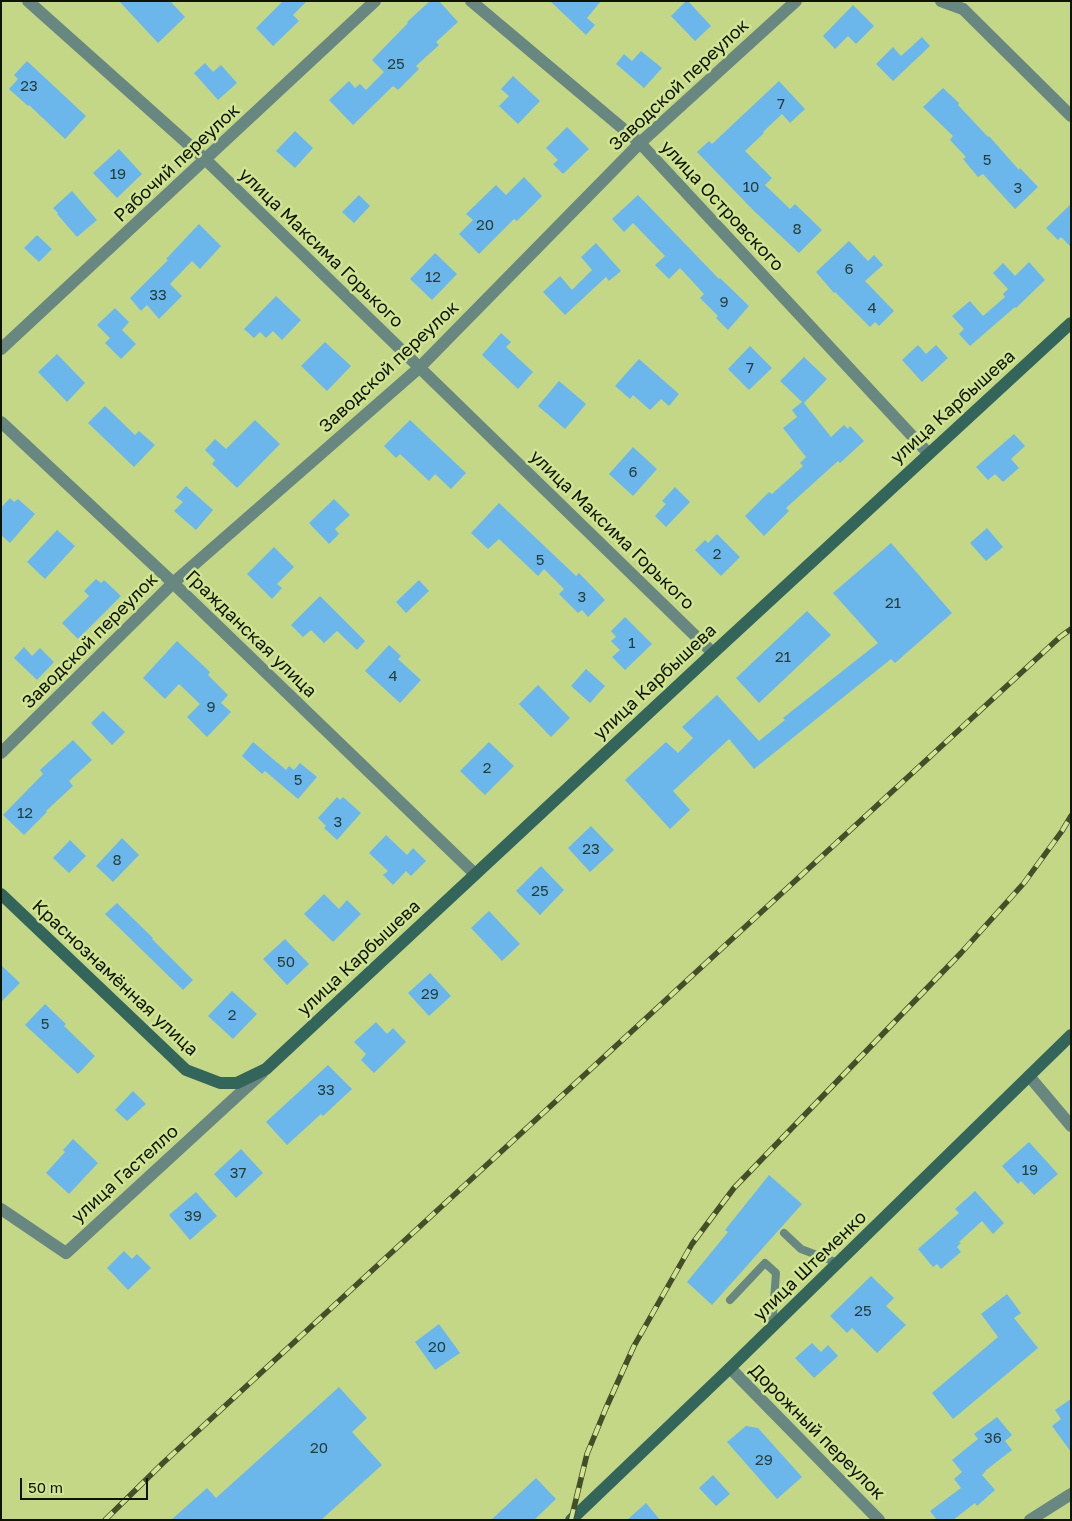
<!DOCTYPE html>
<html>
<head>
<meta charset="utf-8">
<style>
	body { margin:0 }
	#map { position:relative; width:1072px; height:1521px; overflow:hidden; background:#c3d787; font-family:"Golos Text",sans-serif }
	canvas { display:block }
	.frame { position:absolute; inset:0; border:2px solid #0e1400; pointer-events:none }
	.scale { position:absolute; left:20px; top:1478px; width:128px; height:22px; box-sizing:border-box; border:2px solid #0e1400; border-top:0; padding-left:6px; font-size:15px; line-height:18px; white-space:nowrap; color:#0e1400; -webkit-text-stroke:4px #d0e493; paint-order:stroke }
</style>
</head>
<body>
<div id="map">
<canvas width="1072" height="1521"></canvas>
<div class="frame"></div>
<div class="scale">50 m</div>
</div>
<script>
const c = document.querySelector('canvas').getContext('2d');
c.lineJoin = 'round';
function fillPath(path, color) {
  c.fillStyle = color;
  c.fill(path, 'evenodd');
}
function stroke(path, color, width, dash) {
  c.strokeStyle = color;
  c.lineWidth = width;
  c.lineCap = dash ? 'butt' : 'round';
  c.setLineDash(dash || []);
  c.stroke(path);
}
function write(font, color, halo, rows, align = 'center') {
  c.font = font + ' "Golos Text",sans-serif';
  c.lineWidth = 5;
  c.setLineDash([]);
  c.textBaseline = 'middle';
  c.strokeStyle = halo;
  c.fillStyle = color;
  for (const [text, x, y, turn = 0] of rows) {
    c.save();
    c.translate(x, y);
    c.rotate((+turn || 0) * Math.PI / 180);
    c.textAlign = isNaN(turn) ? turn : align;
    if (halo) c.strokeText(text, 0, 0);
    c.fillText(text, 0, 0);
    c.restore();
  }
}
fillPath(new Path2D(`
	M 119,1 L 170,1 L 185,17 L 158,43 Z
	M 283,1 L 307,1 L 293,15 L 299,21 L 273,46 L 256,28 Z
	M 430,1 L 439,1 L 458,22 L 436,42 L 439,45 L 416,66 L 419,69 L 398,90 L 393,86 L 353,125 L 329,100 L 349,81 L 355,88 L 360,84 L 366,90 L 384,72 L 372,60 L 408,23 L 407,22 Z
	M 550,1 L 601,1 L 587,18 L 595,25 L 586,35 Z
	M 686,1 L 688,1 L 711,26 L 695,41 L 671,16 Z
	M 853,5 L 874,26 L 856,44 L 848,36 L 835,49 L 823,36 Z
	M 922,37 L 930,46 L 893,81 L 876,64 L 893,47 L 901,56 Z
	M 641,51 L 662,68 L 644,88 L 616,64 L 624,54 L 632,61 Z
	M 27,61 L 86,116 L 65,139 L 29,105 L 28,106 L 9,89 L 18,79 L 14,75 Z
	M 205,63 L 213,72 L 221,65 L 237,83 L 218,100 L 194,73 Z
	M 513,76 L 540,101 L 518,124 L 499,106 L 509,96 L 501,89 Z
	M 779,81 L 805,109 L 790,123 L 782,114 L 763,132 L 764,133 L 745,151 L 772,178 L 765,185 L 790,209 L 795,204 L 822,230 L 799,253 L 754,211 L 697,152 L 709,141 L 712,144 Z
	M 943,88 L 959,103 L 958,105 L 988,137 L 989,136 L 1019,170 L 1020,168 L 1038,187 L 1015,209 L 983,174 L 978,177 L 963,159 L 966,157 L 950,140 L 953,136 L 923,107 Z
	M 567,127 L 589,149 L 563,174 L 553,164 L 558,160 L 546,148 Z
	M 295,131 L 313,148 L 295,168 L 276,151 Z
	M 119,149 L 142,174 L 117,198 L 93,173 Z
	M 524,177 L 542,196 L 517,221 L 514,219 L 479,254 L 459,234 L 473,220 L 466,214 L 496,185 L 506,195 Z
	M 72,191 L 97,220 L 77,237 L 57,214 L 58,213 L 53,208 Z
	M 359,195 L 370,206 L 354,223 L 342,212 Z
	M 638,195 L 719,279 L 720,278 L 749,306 L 728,330 L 716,318 L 718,316 L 700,298 L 704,294 L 680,268 L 669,279 L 655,265 L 665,256 L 633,223 L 624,232 L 612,219 Z
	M 1071,204 L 1071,247 L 1061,237 L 1058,240 L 1046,228 Z
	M 199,224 L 221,246 L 200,269 L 192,261 L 170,284 L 182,296 L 159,319 L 147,305 L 141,311 L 130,298 L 168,260 L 166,259 Z
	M 37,235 L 52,249 L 39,262 L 24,248 Z
	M 849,241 L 868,261 L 874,255 L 883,265 L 865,281 L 894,311 L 879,326 L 875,322 L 870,327 L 835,292 L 834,293 L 816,272 Z
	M 596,243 L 621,271 L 609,281 L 606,277 L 565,315 L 543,292 L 560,276 L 572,290 L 592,270 L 581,257 Z
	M 435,253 L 457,274 L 432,300 L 410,279 Z
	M 1029,262 L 1045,280 L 1016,308 L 1015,307 L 970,346 L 959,334 L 964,329 L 952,316 L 970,301 L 983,316 L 1005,297 L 1003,294 L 1008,289 L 993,273 L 1003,263 L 1015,276 Z
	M 276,296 L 301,320 L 282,340 L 273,331 L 266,338 L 260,332 L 254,338 L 244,329 Z
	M 115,308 L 129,322 L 122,330 L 136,344 L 121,359 L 105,343 L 110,338 L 97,325 Z
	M 501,333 L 511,342 L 506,347 L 533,372 L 518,389 L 482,355 Z
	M 325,342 L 351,366 L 327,391 L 301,366 Z
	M 918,345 L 926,354 L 936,345 L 948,358 L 922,382 L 902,360 Z
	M 750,346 L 772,368 L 749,390 L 728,369 Z
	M 57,354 L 85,383 L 67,402 L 38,372 Z
	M 804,357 L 827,379 L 804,403 L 831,437 L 844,425 L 848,429 L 850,426 L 864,441 L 840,463 L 838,461 L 786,508 L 789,511 L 764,536 L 745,516 L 769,492 L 772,494 L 803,466 L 800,463 L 806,457 L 783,428 L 797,417 L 792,410 L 802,402 L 780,381 Z
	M 639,359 L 679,394 L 669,406 L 661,399 L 650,410 L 633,395 L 630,399 L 615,386 Z
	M 559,381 L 586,404 L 565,429 L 538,406 Z
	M 105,406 L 135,435 L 139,431 L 155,445 L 134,467 L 88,423 Z
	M 255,420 L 280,444 L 237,488 L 212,464 L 215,460 L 205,450 L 215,439 L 226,449 Z
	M 410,420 L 466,473 L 451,489 L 435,474 L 429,481 L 400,454 L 396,458 L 384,446 Z
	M 1014,434 L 1025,446 L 1011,459 L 1019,468 L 1003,482 L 995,474 L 988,480 L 976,467 Z
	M 633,447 L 657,469 L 633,496 L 609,474 Z
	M 186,486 L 213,510 L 196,530 L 174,511 L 183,502 L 176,497 Z
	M 675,487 L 690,502 L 666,527 L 655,516 L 666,504 L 662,501 Z
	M 10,498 L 14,502 L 18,499 L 35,514 L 10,543 L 1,535 L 1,508 Z
	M 334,499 L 350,515 L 335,529 L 339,534 L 329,544 L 309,523 Z
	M 499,503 L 576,576 L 579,573 L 605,600 L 588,617 L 582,610 L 578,613 L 559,594 L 564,589 L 544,569 L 538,576 L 499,539 L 488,549 L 471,533 Z
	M 987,528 L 1003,547 L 986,561 L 970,543 Z
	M 57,530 L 75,546 L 45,579 L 27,562 Z
	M 717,534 L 740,557 L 721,576 L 695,550 L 705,540 L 708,543 Z
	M 891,543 L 952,613 L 895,663 L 891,659 L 754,769 L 729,739 L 673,791 L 690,810 L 670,829 L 625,780 L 666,742 L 678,753 L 693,738 L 682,727 L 717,695 L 759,741 L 785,720 L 783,718 L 878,643 L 833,593 Z
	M 274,547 L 294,567 L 277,584 L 282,588 L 272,599 L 247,574 Z
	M 96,579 L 101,583 L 104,580 L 121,596 L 78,639 L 62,623 L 89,596 L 84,591 Z
	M 419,580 L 429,591 L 406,613 L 396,602 Z
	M 320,596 L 365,641 L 357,650 L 337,631 L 324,643 L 311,630 L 303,637 L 291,625 Z
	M 807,611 L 831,635 L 759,703 L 736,678 Z
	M 625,617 L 652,644 L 625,670 L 612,657 L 620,650 L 611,641 L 616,637 L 611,631 Z
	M 177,641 L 210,672 L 208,675 L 228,695 L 221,703 L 231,712 L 207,737 L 187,717 L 200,704 L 179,684 L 165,699 L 143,678 Z
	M 389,645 L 401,656 L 398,659 L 421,680 L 400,703 L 365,671 Z
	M 24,647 L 32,656 L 40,648 L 54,662 L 37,680 L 14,658 Z
	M 586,669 L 605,686 L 590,703 L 571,686 Z
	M 538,685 L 570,718 L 551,737 L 519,704 Z
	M 103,711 L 125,732 L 112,745 L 91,723 Z
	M 73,740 L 92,760 L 69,781 L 73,786 L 46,811 L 47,812 L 24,835 L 3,815 L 43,774 L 40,770 Z
	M 253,742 L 286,770 L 289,766 L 294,770 L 300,763 L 317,777 L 298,799 L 265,771 L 262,774 L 242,756 Z
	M 489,742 L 514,766 L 485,795 L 460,771 Z
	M 337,797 L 340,800 L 343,797 L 361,813 L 337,840 L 324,828 L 326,826 L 318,818 Z
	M 591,826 L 614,850 L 590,872 L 568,848 Z
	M 386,835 L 407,855 L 413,848 L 426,861 L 411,876 L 406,871 L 393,885 L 383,875 L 388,871 L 369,853 Z
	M 122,838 L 139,855 L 113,882 L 96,866 Z
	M 70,840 L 86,856 L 69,873 L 53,858 Z
	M 541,866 L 564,890 L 540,915 L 516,891 Z
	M 324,894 L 339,909 L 347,900 L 361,914 L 333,942 L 304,914 Z
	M 117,903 L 153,938 L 152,939 L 193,980 L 183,990 L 105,914 Z
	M 489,911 L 520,944 L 502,961 L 471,928 Z
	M 285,939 L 309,964 L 287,985 L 263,959 Z
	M 1,965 L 20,983 L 1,1002 Z
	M 430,973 L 451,996 L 429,1016 L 408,993 Z
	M 232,991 L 257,1014 L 233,1039 L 208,1016 Z
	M 45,1004 L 66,1024 L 64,1026 L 95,1056 L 78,1074 L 25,1025 Z
	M 376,1022 L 387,1034 L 393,1028 L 406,1042 L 374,1073 L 361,1060 L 366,1054 L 354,1042 Z
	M 328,1065 L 352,1089 L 323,1116 L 321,1114 L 287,1145 L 266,1122 Z
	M 133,1091 L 146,1104 L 127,1121 L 115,1110 Z
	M 73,1139 L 98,1163 L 69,1194 L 46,1173 L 65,1152 L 63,1150 Z
	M 1029,1142 L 1058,1174 L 1034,1195 L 1021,1181 L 1018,1184 L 1002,1166 Z
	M 241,1149 L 263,1173 L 236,1198 L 214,1174 Z
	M 769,1175 L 802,1204 L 712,1305 L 687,1282 L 728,1232 L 725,1230 Z
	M 975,1191 L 1004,1223 L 993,1234 L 982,1221 L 959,1242 L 961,1243 L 957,1247 L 961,1252 L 941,1269 L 937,1264 L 933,1267 L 918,1249 L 959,1213 L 955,1209 Z
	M 196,1192 L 217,1216 L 190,1240 L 169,1215 Z
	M 124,1251 L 132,1259 L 137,1254 L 151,1268 L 128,1290 L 107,1268 Z
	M 871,1276 L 894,1298 L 886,1306 L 906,1325 L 877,1353 L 852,1328 L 847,1333 L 830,1316 Z
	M 1007,1294 L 1021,1313 L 1014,1318 L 1038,1348 L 953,1419 L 932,1393 L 998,1337 L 981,1314 Z
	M 439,1324 L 460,1353 L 435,1370 L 415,1342 Z
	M 812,1343 L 821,1352 L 828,1345 L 838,1356 L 814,1378 L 795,1358 Z
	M 339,1387 L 367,1418 L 352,1432 L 382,1465 L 321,1520 L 171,1520 L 207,1488 L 216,1498 Z
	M 1071,1399 L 1071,1452 L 1052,1426 L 1061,1419 L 1055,1410 Z
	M 997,1417 L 1012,1435 L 1005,1441 L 1012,1450 L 985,1471 L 986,1471 L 982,1475 L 995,1490 L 977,1506 L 975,1503 L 953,1520 L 937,1520 L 930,1511 L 961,1488 L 954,1479 L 962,1472 L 952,1460 L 978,1439 L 974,1434 Z
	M 746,1426 L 758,1428 L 802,1477 L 777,1499 L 727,1442 Z
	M 713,1475 L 730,1494 L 716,1506 L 699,1488 Z
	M 536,1478 L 556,1499 L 534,1520 L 491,1520 Z
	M 646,1503 L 660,1520 L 627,1520 Z`), '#6bb7eb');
stroke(new Path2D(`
	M 784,1233 L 801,1249 L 838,1263
	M 730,1300 L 765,1263 L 776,1273 L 772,1327`), '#678780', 8);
stroke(new Path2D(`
	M 28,1 L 206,160 L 713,653
	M 471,1 L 640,143 L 928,453
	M 941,1 L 963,9 L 1071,116
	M 1,349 L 375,1
	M 1,422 L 171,581 L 475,874
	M 1,753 L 173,583 L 419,368 L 640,143 L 796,1
	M 1029,1076 L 1071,1126
	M 1,1209 L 66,1253 L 262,1073
	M 730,1368 L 879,1520
	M 1030,1520 L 1071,1494`), '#678780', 12);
stroke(new Path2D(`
	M 1,894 L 186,1070 L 220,1083 L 237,1083 L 266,1069 L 713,653 L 1071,323
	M 571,1520 L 730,1368 L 1071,1035`), '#33655b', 12);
const rail = new Path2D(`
	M 105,1520 L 163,1463 L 1060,637 L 1071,629
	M 571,1520 L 587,1454 L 606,1408 L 634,1346 L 692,1244 L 734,1188 L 961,953 L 1024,883 L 1062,831 L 1071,816`);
stroke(rail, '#444e28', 5.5);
stroke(rail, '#d0e493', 4, [11]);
write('15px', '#253d3b', null, [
	["25",396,64],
	["23",29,86],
	["7",781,104],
	["5",987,160],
	["19",118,174],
	["10",751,187],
	["3",1018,188],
	["20",485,225],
	["8",797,229],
	["6",849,269],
	["12",433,277],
	["33",158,295],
	["9",724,302],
	["4",872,308],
	["7",750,368],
	["6",633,472],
	["2",717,554],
	["5",540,560],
	["3",582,597],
	["21",893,603],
	["1",632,643],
	["21",783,657],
	["4",393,676],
	["9",211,707],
	["2",487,768],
	["5",298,780],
	["12",25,813],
	["3",338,822],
	["23",591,849],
	["8",117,860],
	["25",540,891],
	["50",286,962],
	["29",430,994],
	["2",232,1015],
	["5",45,1024],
	["33",326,1090],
	["19",1030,1170],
	["37",238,1173],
	["39",193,1216],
	["25",863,1311],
	["20",437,1347],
	["36",993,1438],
	["20",319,1448],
	["29",764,1460]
]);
write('18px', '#0e1400', '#d0e493', [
	["Заводской переулок",679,85,-43],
	["Рабочий переулок",177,163,-43],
	["улица Островского",722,206,47],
	["улица Максима Горького",321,248,44],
	["Заводской переулок",389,367,-43],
	["улица Карбышева",953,407,-42],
	["улица Максима Горького",612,530,44],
	["Гражданская улица",251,634,44],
	["Заводской переулок",90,641,-45],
	["улица Карбышева",655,682,-43],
	["улица Карбышева",359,958,-43],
	["Краснознамённая улица",115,978,43],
	["улица Гастелло",125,1174,-42],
	["улица Штеменко",810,1266,-44],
	["Дорожный переулок",817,1432,45]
]);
</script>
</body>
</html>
